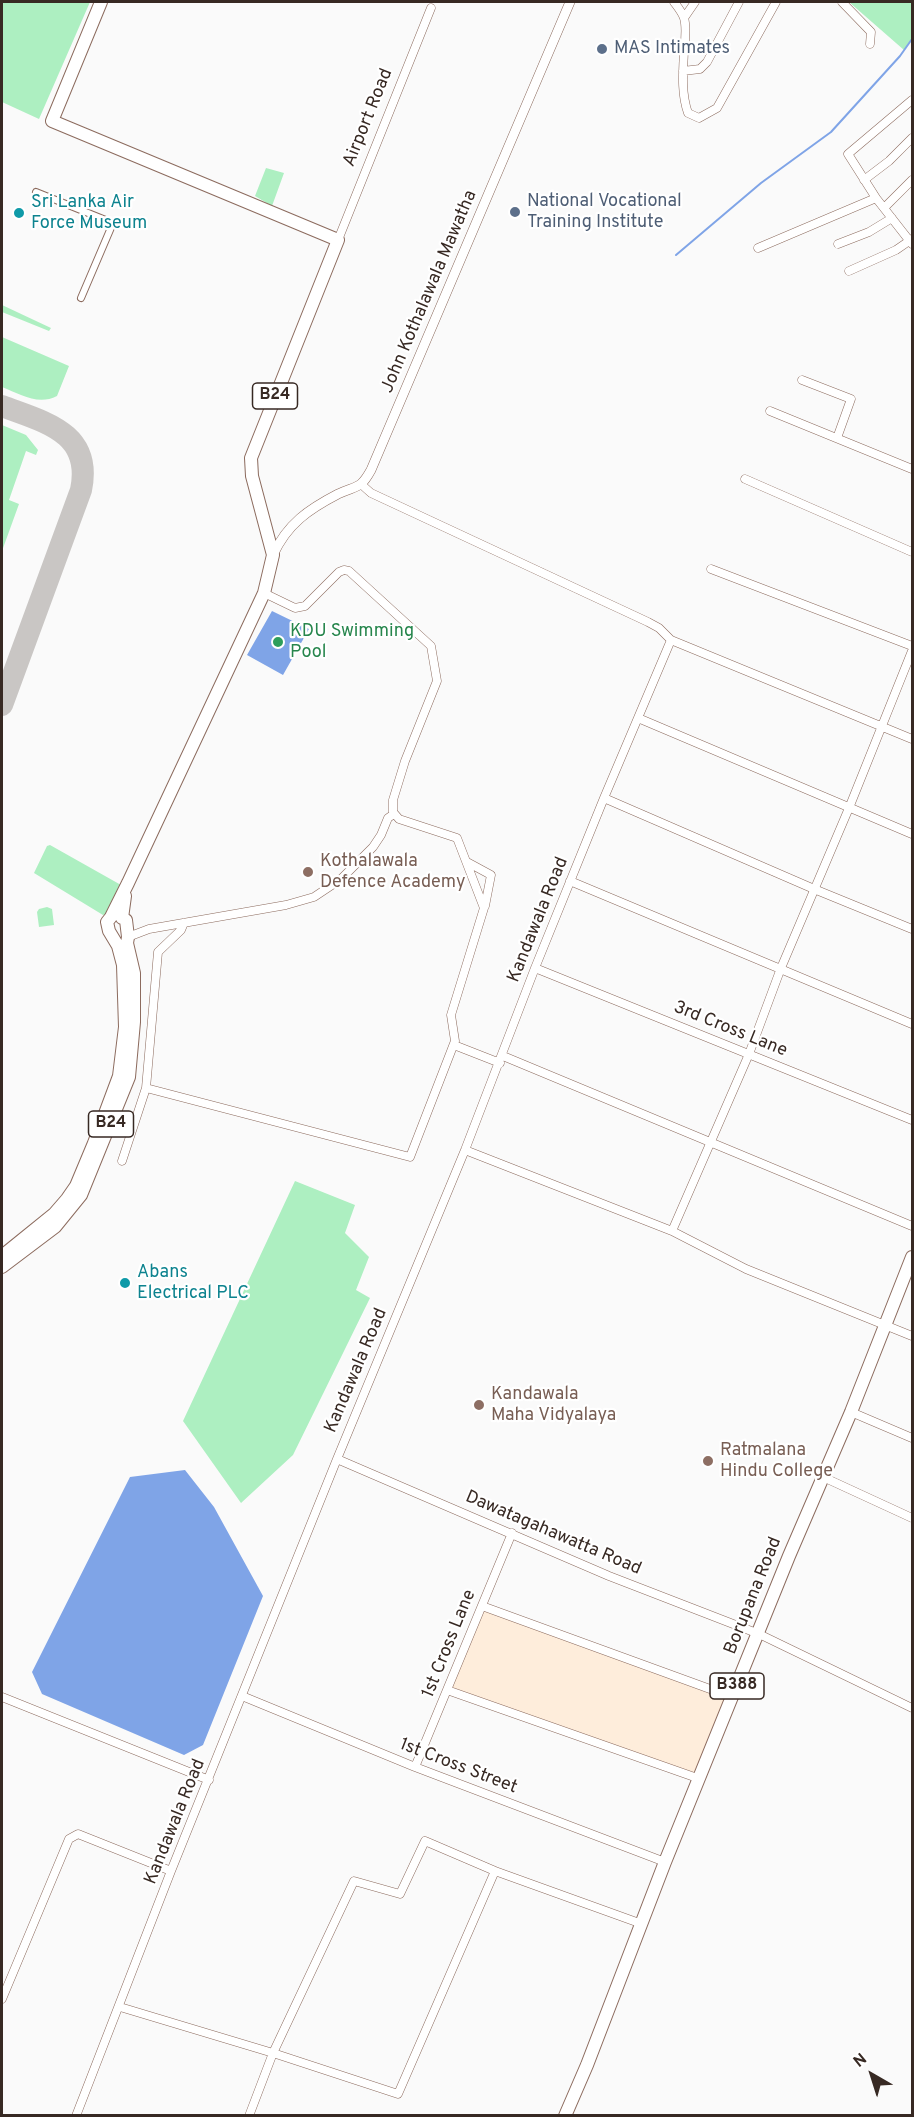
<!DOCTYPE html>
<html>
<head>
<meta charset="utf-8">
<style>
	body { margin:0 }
	#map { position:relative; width:914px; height:2117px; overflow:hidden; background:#fafafa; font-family:Overpass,sans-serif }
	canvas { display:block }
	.frame { position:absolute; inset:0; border:3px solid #372923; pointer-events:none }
	.north { position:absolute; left:842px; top:2045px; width:60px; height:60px; -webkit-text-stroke:4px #fff; paint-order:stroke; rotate:321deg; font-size:16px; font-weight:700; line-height:24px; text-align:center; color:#372923 }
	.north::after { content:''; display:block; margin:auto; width:21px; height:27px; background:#372923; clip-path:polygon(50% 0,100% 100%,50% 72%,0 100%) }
</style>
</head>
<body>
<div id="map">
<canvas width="914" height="2117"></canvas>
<div class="frame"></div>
<div class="north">N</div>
</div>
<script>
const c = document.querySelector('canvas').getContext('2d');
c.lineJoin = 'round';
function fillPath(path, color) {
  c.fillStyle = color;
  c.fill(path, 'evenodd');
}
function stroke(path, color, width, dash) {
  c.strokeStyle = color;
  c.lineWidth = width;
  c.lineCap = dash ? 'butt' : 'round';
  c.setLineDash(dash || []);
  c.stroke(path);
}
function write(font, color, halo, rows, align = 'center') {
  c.font = font + ' Overpass,sans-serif';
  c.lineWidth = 4.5;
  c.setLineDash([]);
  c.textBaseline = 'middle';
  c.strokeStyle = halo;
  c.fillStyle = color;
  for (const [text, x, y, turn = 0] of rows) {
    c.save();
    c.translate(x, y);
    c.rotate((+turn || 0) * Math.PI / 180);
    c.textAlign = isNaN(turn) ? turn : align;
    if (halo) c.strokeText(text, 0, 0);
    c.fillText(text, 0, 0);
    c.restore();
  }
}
fillPath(new Path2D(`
	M 482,1606 L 732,1697 L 700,1779 L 447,1690 Z`), '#feeddb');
fillPath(new Path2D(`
	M 2,2 L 90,2 L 39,119 L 2,102 Z
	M 849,2 L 912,2 L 912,39 L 904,50 Z
	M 266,168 L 284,173 L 272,206 L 255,196 Z
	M 2,305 L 51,328 L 49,331 L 2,312 Z
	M 2,337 L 69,366 L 57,396 C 38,406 20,394 2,387 Z
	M 2,425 L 26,435 L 38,450 L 36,455 L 26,451 L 9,500 L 19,504 L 2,551 Z
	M 50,845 L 121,885 L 107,914 L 103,915 L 34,873 L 47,846 Z
	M 47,907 L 52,909 L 54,925 L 39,927 L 37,912 L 39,909 Z
	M 295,1181 L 355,1205 L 345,1233 L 369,1257 L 356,1290 L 370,1298 L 293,1455 L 241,1503 L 183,1421 Z`), '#adefc1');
fillPath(new Path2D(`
	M 272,611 L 309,629 L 283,675 L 247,655 Z
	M 185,1470 L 214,1507 L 263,1596 L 203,1745 L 184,1755 L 42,1694 L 32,1672 L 130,1477 Z`), '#7fa4e7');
stroke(new Path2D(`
	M 676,255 L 761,183 L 831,132 L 900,56 L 912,39`), '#7fa4e7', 2);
stroke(new Path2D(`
	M 2,406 C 44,422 93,432 81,490 L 2,705`), '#c9c6c4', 22);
const pedestrian = new Path2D(`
	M 36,192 L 113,223 L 81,298`);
const minor = new Path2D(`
	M 674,2 C 677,6 682,12 684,18 C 687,28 685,41 684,51 C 683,72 681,93 688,113 L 699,118 L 717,108 L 776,2
	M 842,2 L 871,32 L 870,44
	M 684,18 L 695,2
	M 683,71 L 700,69 L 707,62 L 739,2
	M 912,100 L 848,154 L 876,198 L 912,244
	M 864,180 L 889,161 L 912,138
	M 884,208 L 912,180
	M 338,240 L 431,8
	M 838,244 L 869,232 L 892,218
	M 758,248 L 876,198
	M 849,271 L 896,250 L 912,239
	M 802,380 L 851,399 L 837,438
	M 770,411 L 912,469
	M 745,479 L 912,552
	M 362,485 L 371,493 L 648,622 L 659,628 L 671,640 L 912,739
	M 711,569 L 912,646
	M 638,718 L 912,834
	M 604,798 L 814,889 L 912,929
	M 467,862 L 491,875 L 485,906
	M 570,881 L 912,1024
	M 128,937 L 149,929 L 286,905 L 314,897 L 341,879 L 373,847 L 381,835 L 388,818 L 394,814
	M 535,968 L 912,1120
	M 454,1045 L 500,1063
	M 503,1056 L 912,1226
	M 146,1088 L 410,1157 L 455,1041 L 451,1015 L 484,908 L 457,838 L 399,819 L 393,812 L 393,800 L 405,761 L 437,681 L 431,646 L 349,571 L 344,570 L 339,572 L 305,606 L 295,608 L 264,593
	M 465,1150 L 672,1231 L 746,1269 L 912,1336
	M 122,1161 L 146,1088 L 158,952 L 181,930 L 184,923
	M 672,1231 L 749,1054 L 781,968 L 849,808 L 912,651
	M 851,1412 L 912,1438
	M 337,1459 L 609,1576 L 759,1634 L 912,1708
	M 823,1477 L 912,1518
	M 482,1606 L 732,1697
	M 447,1690 L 700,1779
	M 242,1696 L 415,1767 L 665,1862
	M 2,1697 L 209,1780
	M 415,1767 L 512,1533
	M 2,1999 L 69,1839 L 78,1834 L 171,1871
	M 120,2007 L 273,2053 L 354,1881 L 400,1894 L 425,1841 L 495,1871 L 642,1924
	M 76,2116 L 171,1871 L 337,1459 L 465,1150 L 535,968 L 604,798 L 671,640
	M 249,2116 L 273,2053 L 398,2094 L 495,1871`);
const tertiary = new Path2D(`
	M 273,555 C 287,524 309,509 338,494 C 357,485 360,490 371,470 L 570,2`);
const primary = new Path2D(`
	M 2,1256 L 54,1214 L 67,1199 L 76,1186 L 94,1143 L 119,1076 L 125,1027 L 123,965 L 118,946 L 109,931 L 107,922 L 111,917 L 128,883 L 264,593 L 273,555 L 252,476 L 251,458 L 338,240 L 52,121 L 101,2
	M 2,1267 L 55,1227 L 81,1195 L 129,1077 L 134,1022 L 134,973 L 127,943 L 128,937 L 126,920 L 122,918 L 125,896
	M 565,2116 L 587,2065 L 665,1862 L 789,1556 L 851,1412 L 912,1257`);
stroke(pedestrian, '#8c6b5e', 8);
stroke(minor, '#8c6b5e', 9);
stroke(tertiary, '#8c6b5e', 10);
stroke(primary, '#8c6b5e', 14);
stroke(pedestrian, '#fff', 6);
stroke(minor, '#fff', 8);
stroke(tertiary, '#fff', 9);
stroke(primary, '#fff', 12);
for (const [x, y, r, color] of [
	[602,49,6,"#5c6f8a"],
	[515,212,6,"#5c6f8a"],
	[19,213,6,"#0f9aa8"],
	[278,642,6,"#2e9e5b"],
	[308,872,6,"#8d6e63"],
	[125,1283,6,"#0f9aa8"],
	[479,1405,6,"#8d6e63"],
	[708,1461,6,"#8d6e63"]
]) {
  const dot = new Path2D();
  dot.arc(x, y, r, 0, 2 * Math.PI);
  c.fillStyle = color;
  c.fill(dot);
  stroke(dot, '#fff', 2);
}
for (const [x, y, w] of [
	[275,396,45],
	[111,1124,45],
	[737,1686,54]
]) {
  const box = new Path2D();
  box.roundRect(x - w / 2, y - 13, w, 26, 4.5);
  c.fillStyle = '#fff';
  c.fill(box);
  stroke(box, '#372923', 1.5);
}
write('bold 16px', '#372923', null, [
	["B24",275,396],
	["B24",111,1124],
	["B388",737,1686]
]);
write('18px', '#4e5e75', '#fff', [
	["MAS Intimates",614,49],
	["National Vocational",527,202],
	["Training Institute",527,223]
], 'left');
write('18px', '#372923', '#fff', [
	["Airport Road",369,118,-68],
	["John Kothalawala Mawatha",430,292,-67],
	["Kandawala Road",539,920,-68],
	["3rd Cross Lane",730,1030,22],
	["Kandawala Road",357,1371,-67],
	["Dawatagahawatta Road",553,1534,23],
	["Borupana Road",754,1596,-68],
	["1st Cross Lane",450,1644,-68],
	["1st Cross Street",458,1767,21],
	["Kandawala Road",176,1822,-68]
]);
write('18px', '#0d838f', '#fff', [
	["Sri Lanka Air",31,203],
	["Force Museum",31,224],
	["Abans",137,1273],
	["Electrical PLC",137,1294]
], 'left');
write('18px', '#27864d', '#fff', [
	["KDU Swimming",290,632],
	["Pool",290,653]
], 'left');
write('18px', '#785e54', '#fff', [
	["Kothalawala",320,862],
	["Defence Academy",320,883],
	["Kandawala",491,1395],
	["Maha Vidyalaya",491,1416],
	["Ratmalana",720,1451],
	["Hindu College",720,1472]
], 'left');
</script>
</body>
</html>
